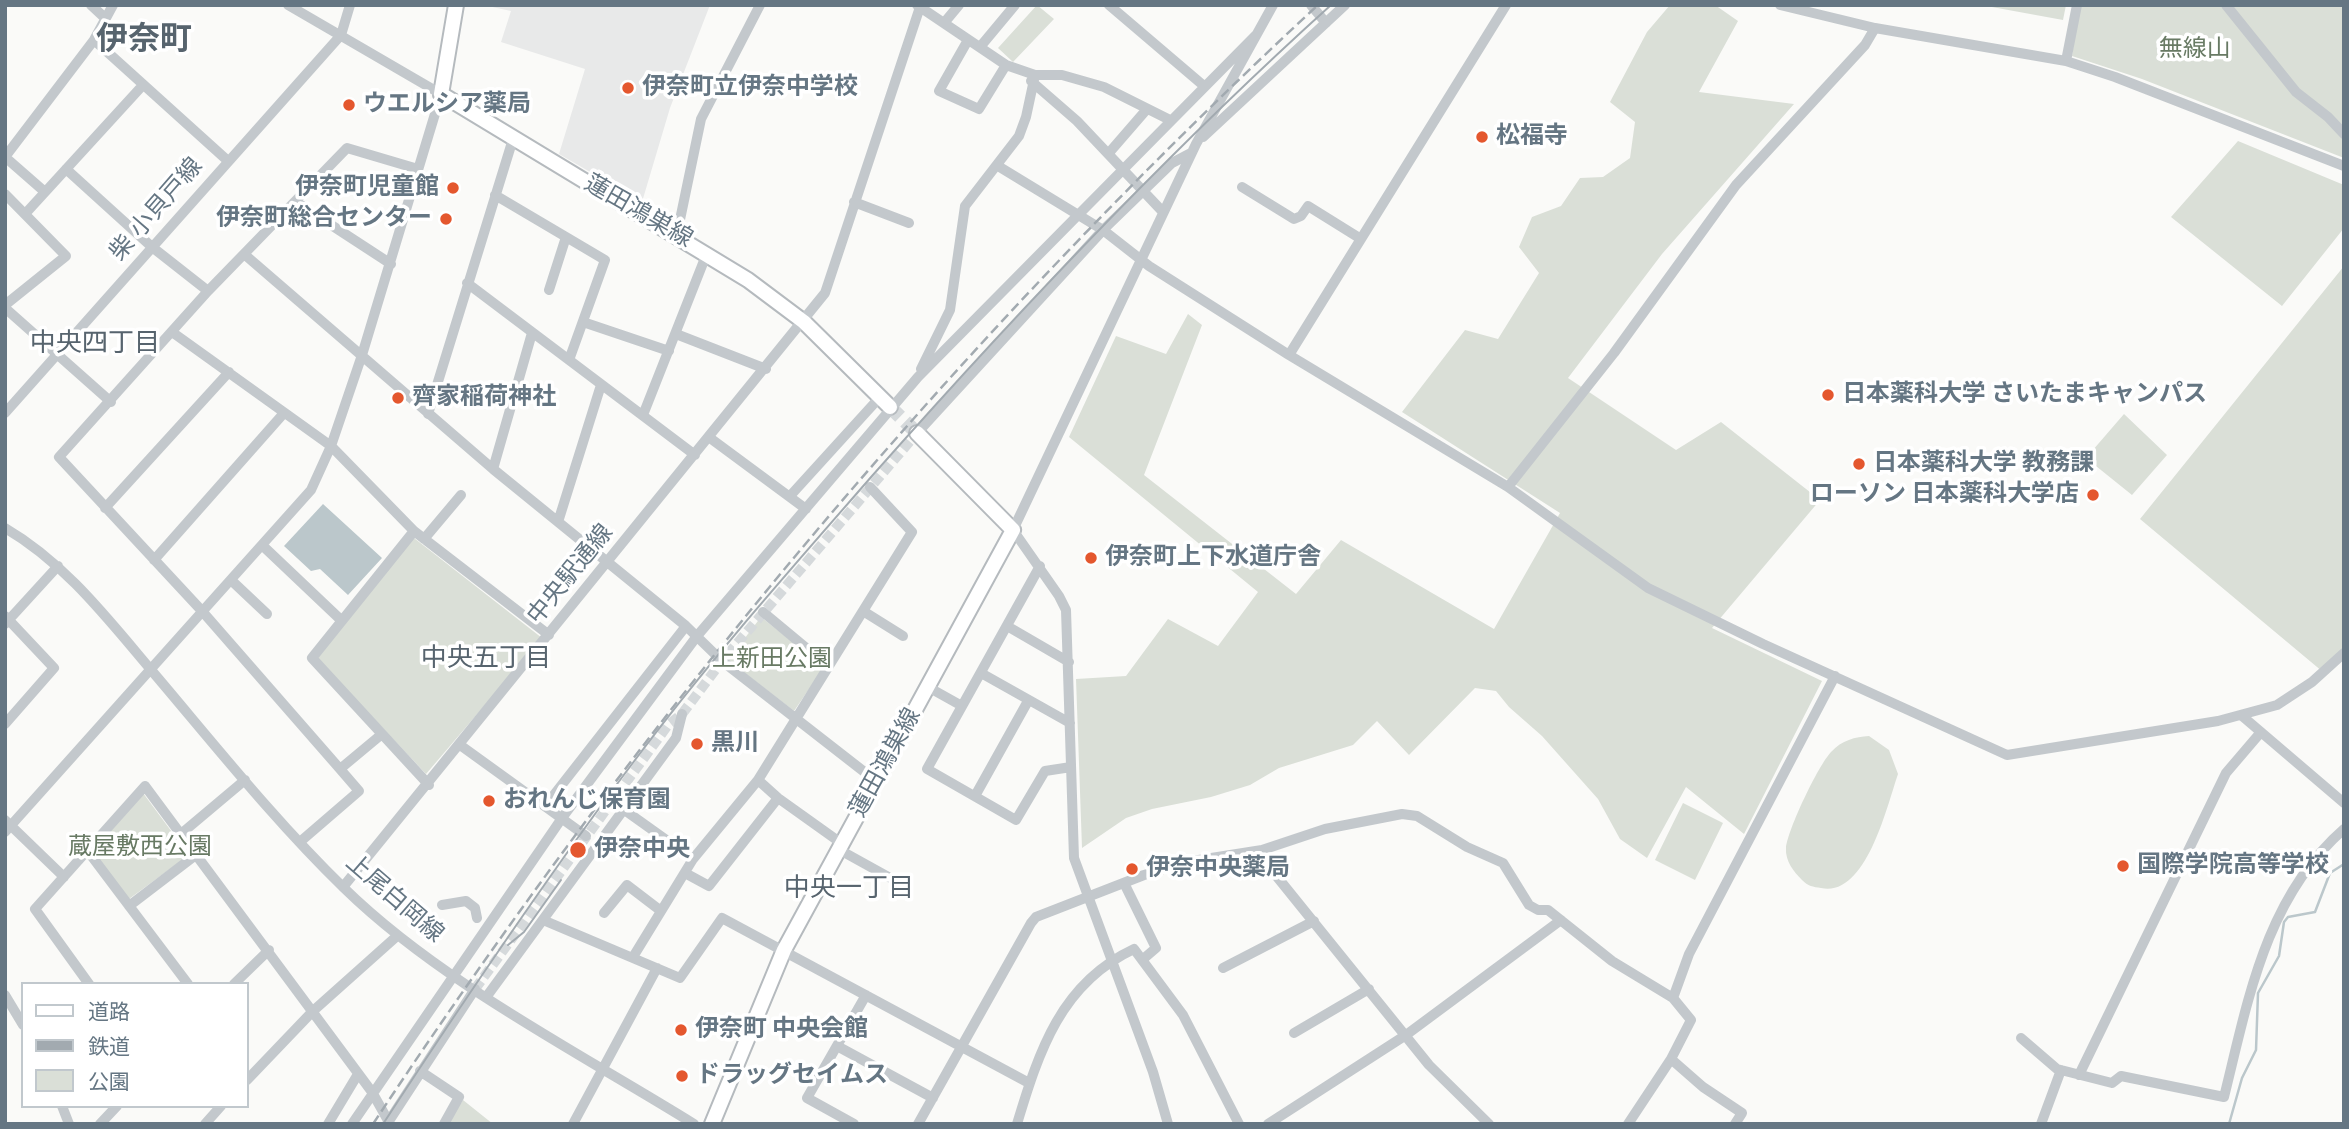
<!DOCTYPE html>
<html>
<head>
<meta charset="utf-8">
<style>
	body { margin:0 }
	#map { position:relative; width:2349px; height:1129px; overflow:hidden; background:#fafaf8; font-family:Poppins,"Noto Sans JP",sans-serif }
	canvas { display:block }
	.frame { position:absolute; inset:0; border:7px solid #657683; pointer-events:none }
	.legend { position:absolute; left:21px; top:982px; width:228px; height:126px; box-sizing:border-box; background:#fff; border:2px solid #c1c8cd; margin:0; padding:9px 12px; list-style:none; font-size:21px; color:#657683 }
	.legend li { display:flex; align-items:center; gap:14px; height:35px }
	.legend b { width:35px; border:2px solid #c1c8cd }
</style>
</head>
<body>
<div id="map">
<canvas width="2349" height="1129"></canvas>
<div class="frame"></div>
<ul class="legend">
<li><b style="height:9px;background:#fff"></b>道路</li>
<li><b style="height:9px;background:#a2aab0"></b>鉄道</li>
<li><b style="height:19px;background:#dadfd7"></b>公園</li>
</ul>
</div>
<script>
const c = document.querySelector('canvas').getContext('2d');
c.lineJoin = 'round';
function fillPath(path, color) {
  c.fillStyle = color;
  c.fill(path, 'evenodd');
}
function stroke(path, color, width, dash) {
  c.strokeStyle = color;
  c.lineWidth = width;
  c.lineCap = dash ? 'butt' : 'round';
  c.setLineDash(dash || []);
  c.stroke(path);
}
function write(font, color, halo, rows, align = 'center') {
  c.font = font + ' Poppins,"Noto Sans JP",sans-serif';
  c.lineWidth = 7;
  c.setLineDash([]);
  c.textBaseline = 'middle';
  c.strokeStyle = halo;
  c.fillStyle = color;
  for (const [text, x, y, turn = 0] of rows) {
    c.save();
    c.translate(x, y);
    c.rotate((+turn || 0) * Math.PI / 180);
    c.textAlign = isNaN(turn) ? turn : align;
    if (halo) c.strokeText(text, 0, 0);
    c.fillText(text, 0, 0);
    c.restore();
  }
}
fillPath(new Path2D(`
	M 483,5 L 710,5 L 670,108 L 642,202 L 559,154 L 585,69 L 501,42 L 511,11 Z`), '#e8e9e9');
fillPath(new Path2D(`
	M 1037,5 L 1054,19 L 1013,62 L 998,48 Z
	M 1670,5 L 1715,5 L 1738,21 L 1699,92 L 1794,104 L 1662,254 L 1568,378 L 1676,450 L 1721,422 L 1820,500 L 1712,628 L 1822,681 L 1744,834 L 1686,787 L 1647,858 L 1620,839 L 1598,799 L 1542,736 L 1509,707 L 1496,691 L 1475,688 L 1409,755 L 1377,721 L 1353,745 L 1279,768 L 1250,785 L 1211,797 L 1152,809 L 1126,818 L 1082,848 L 1076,679 L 1126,676 L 1168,619 L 1218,646 L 1258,592 L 1069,437 L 1116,336 L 1166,354 L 1188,314 L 1202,325 L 1144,475 L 1296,594 L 1341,540 L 1494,629 L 1560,513 L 1402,412 L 1465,330 L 1498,339 L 1539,273 L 1519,247 L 1532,217 L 1561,206 L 1580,178 L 1603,177 L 1630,158 L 1635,122 L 1610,102 L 1647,32 Z
	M 1981,5 L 2066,5 L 2063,20 Z
	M 2079,5 L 2344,5 L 2344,158 L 2142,79 L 2072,56 Z
	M 2238,141 L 2344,185 L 2344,228 L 2282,306 L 2171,217 Z
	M 2344,266 L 2344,649 L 2323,672 L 2140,519 Z
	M 2124,414 L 2167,455 L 2132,495 L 2086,458 Z
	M 414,538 L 542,638 L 426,774 L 316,657 Z
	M 761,617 L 824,667 L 794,711 L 728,660 Z
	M 1869,736 L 1889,750 L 1898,774 C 1887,806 1866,898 1821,888 C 1813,887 1808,886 1802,880 C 1794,872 1785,861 1786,848 C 1788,829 1818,766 1831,752 C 1842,740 1855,737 1869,736 Z
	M 143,793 L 189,855 L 129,899 L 92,851 Z
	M 1683,803 L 1723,823 L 1695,880 L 1655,860 Z
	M 463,1100 L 493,1124 L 447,1124 Z`), '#dadfd7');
fillPath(new Path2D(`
	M 323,504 L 382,558 L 348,595 L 320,569 L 311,571 L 284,546 Z`), '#bbc7cb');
stroke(new Path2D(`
	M 2229,1124 L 2242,1078 L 2256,1050 L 2258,993 L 2279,956 L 2284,922 L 2288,917 L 2315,912 L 2330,873 L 2344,864`), '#bbc7cb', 2.5);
stroke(new Path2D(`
	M 475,989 L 668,725 L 682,714 L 722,661 L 917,433`), '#d5d9db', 10, [10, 5]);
stroke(new Path2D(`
	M 890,407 L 917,433`), '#d5d9db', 14, [14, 7]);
const major = new Path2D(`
	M 456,5 L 441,94 L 748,280 L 804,322 L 890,407
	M 712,1124 L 784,950 L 1013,530 L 917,433`);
stroke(major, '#b5babe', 18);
stroke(new Path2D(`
	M 91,5 L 105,18
	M 113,5 L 94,40 L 228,161
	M 917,5 L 1006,65 L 1035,75 L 1062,75 L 1104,87 L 1170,120
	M 1109,5 L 1204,86
	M 1311,5 L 1326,23
	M 1780,5 L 1875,28 L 2066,61 L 2115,77 L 2344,166
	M 2226,5 L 2296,92 L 2328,117 L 2344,134
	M 944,23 L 959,5
	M 968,40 L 939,91 L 979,109 L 1006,65
	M 980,47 L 1015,5
	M 2066,61 L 2077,5
	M 1031,81 L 1077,121 L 1163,212
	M 1203,137 L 1345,5
	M 1108,154 L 1147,109
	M 5,157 L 94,40
	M 5,157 L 45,192
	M 998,166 L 1103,230 L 1149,266 L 1289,355 L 1508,487 L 1648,588 L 1763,644 L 2007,755 L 2218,721 L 2277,705 L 2312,682 L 2344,653
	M 66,169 L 152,247 L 208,291
	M 1242,187 L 1294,219 L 1301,216 L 1308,206 L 1361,239
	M 5,194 L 66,256 L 5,305
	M 495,195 L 605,260 L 569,360
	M 296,202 L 391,264
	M 854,202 L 909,223
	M 25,214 L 143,85
	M 677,234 L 701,119 L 760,5
	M 244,254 L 493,469 L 686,626 L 722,661 L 876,781
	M 467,283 L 695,455
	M 549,290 L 566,237
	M 5,308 L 111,402
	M 583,322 L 669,351
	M 172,332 L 331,446 L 414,531 L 549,635
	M 676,334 L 766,369
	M 1289,355 L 1506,5
	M 921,369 L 950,310 L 965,206 L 1019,136 L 1026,117 L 1035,75
	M 5,413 L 341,35 L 350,5
	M 428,414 L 513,139
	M 643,415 L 707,253
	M 917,433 L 1103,230 L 1172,163 L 1191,153
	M 710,438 L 806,509
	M 493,469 L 532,333
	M 1508,487 L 1614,353 L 1736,185 L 1865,45 L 1875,28
	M 790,496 L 880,397
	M 105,508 L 229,372
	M 558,522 L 601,385
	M 5,528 C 65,563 107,618 152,671 C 214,744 275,821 344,888 C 440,982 580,1053 694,1124
	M 414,531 L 312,658 L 429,785
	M 424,539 L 461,495
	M 263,546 L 341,620
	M 154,560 L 284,413
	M 1040,566 L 927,769 L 1016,820 L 1045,771 L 1071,767
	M 232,581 L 267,614
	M 863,611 L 903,636
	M 763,612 L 828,666
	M 5,616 L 54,668 L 5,724
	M 5,624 L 58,566
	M 1007,626 L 1069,662
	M 981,673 L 1070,723
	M 928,687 L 962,706
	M 2241,715 L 2344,803
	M 382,734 L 340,769 L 202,611 L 59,457 L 208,291 L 347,148 L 418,169
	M 460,745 L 586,836
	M 758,780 L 778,798 L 841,843
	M 975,796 L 1028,701
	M 546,805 L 686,626
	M 623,809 L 693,859
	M 5,820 L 64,877
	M 5,832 L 311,490 L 331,446 L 362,355 L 441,94 L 288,5
	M 182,833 L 245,780
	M 301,841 L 359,791 L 340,769
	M 838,849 L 894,880
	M 87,850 L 188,984
	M 1262,850 L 1274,873 L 1429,1065 L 1489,1124
	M 685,873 L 709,886 L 778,798
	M 1124,883 L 1156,948 L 1142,960
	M 343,887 L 825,293 L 920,7
	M 442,905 L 466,901 L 475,908 L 477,918
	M 129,906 L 197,854
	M 604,913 L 627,885 L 661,911
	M 543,920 L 680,978 L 722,918 L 1029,1083
	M 633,957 L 693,859 L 758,780 L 912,532 L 870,487
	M 1223,968 L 1314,921
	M 89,984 L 35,909 L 145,786 L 372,1092 L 390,1124
	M 234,984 L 269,950
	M 5,995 L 23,1025
	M 487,996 L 676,738 L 682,714
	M 1673,998 L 1689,954 L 1835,676
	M 1294,1033 L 1369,989
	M 2021,1038 L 2057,1069 L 2112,1083 L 2121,1076 L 2224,1097 C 2248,1001 2265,898 2344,829
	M 837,1046 L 933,1098
	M 1671,1059 L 1703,1087 L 1742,1113 L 1735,1124
	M 420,1071 L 459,1097 L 444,1124
	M 2079,1075 L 2226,773 L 2261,732
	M 247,1080 L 313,1011 L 397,936
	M 62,1106 L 69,1124
	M 100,1124 L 117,1106
	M 205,1124 L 221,1106
	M 328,1124 L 358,1074
	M 352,1124 L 562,818 L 697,636 L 918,377 L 1256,35
	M 387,1124 L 475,989
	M 573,1124 L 657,968
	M 854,1124 L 807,1098 L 866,995
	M 918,1124 L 1031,923 L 1036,917 L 1144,875 L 1186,862 L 1262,850 L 1325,829 L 1402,814 L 1417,816 L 1467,847 L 1503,863 L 1529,905 L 1538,910 L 1548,910 L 1612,961 L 1673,998 L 1691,1020 L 1671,1059 L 1628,1124
	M 1017,1124 C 1039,1051 1061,983 1134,949 L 1183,1015 L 1239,1124
	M 1168,1124 L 1153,1072 L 1074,858 L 1066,610 L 1059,596 L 1013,530 L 1196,144 L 1273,5
	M 1268,1124 L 1406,1035 L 1561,920
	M 2041,1124 L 2061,1070`), '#c3c8cc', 10);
stroke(major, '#fff', 14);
stroke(new Path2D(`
	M 508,945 L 524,932 L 561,880
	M 383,1124 C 464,1000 546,878 635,760 C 709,661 791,569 872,476 C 1017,312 1168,152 1331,5`), '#a2aab0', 2);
stroke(new Path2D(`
	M 373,1124 C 644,714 958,339 1318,5`), '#a2aab0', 2.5, [10, 5]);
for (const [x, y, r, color] of [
	[628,88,7,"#e4572e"],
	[349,105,7,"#e4572e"],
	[1482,137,7,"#e4572e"],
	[453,188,7,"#e4572e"],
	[446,219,7,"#e4572e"],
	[1828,395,7,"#e4572e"],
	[398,398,7,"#e4572e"],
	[1859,464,7,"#e4572e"],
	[2093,495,7,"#e4572e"],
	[1091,558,7,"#e4572e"],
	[697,744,7,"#e4572e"],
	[489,801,7,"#e4572e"],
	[578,850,9,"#e4572e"],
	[2123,866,7,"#e4572e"],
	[1132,869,7,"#e4572e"],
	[681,1030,7,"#e4572e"],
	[682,1076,7,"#e4572e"]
]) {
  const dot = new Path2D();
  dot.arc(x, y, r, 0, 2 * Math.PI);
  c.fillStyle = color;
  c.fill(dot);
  stroke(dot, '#fff', 2.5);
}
write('24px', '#687a64', '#fff', [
	["無線山",2195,50],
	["上新田公園",772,660],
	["蔵屋敷西公園",140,848]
]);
write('bold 24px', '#657683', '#fff', [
	["伊奈町立伊奈中学校",642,88],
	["ウエルシア薬局",363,105],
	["松福寺",1496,137],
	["伊奈町児童館",439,188,"right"],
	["伊奈町総合センター",432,219,"right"],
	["日本薬科大学 さいたまキャンパス",1842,395],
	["齊家稲荷神社",412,398],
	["日本薬科大学 教務課",1873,464],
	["ローソン 日本薬科大学店",2079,495,"right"],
	["伊奈町上下水道庁舎",1105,558],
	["黒川",711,744],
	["おれんじ保育園",503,801],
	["伊奈中央",594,850],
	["国際学院高等学校",2137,866],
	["伊奈中央薬局",1146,869],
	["伊奈町 中央会館",695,1030],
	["ドラッグセイムス",696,1076]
], 'left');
write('24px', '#657683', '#fff', [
	["柴 小貝戸線",157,210,-49],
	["蓮田鴻巣線",638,212,30],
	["中央駅通線",571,575,-51],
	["蓮田鴻巣線",886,763,-61],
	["上尾白岡線",394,899,41]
]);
write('26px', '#57646e', '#fff', [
	["中央四丁目",95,344],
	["中央五丁目",486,659],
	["中央一丁目",849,889]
]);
write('bold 32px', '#57646e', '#fff', [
	["伊奈町",144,41]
]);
</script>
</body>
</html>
